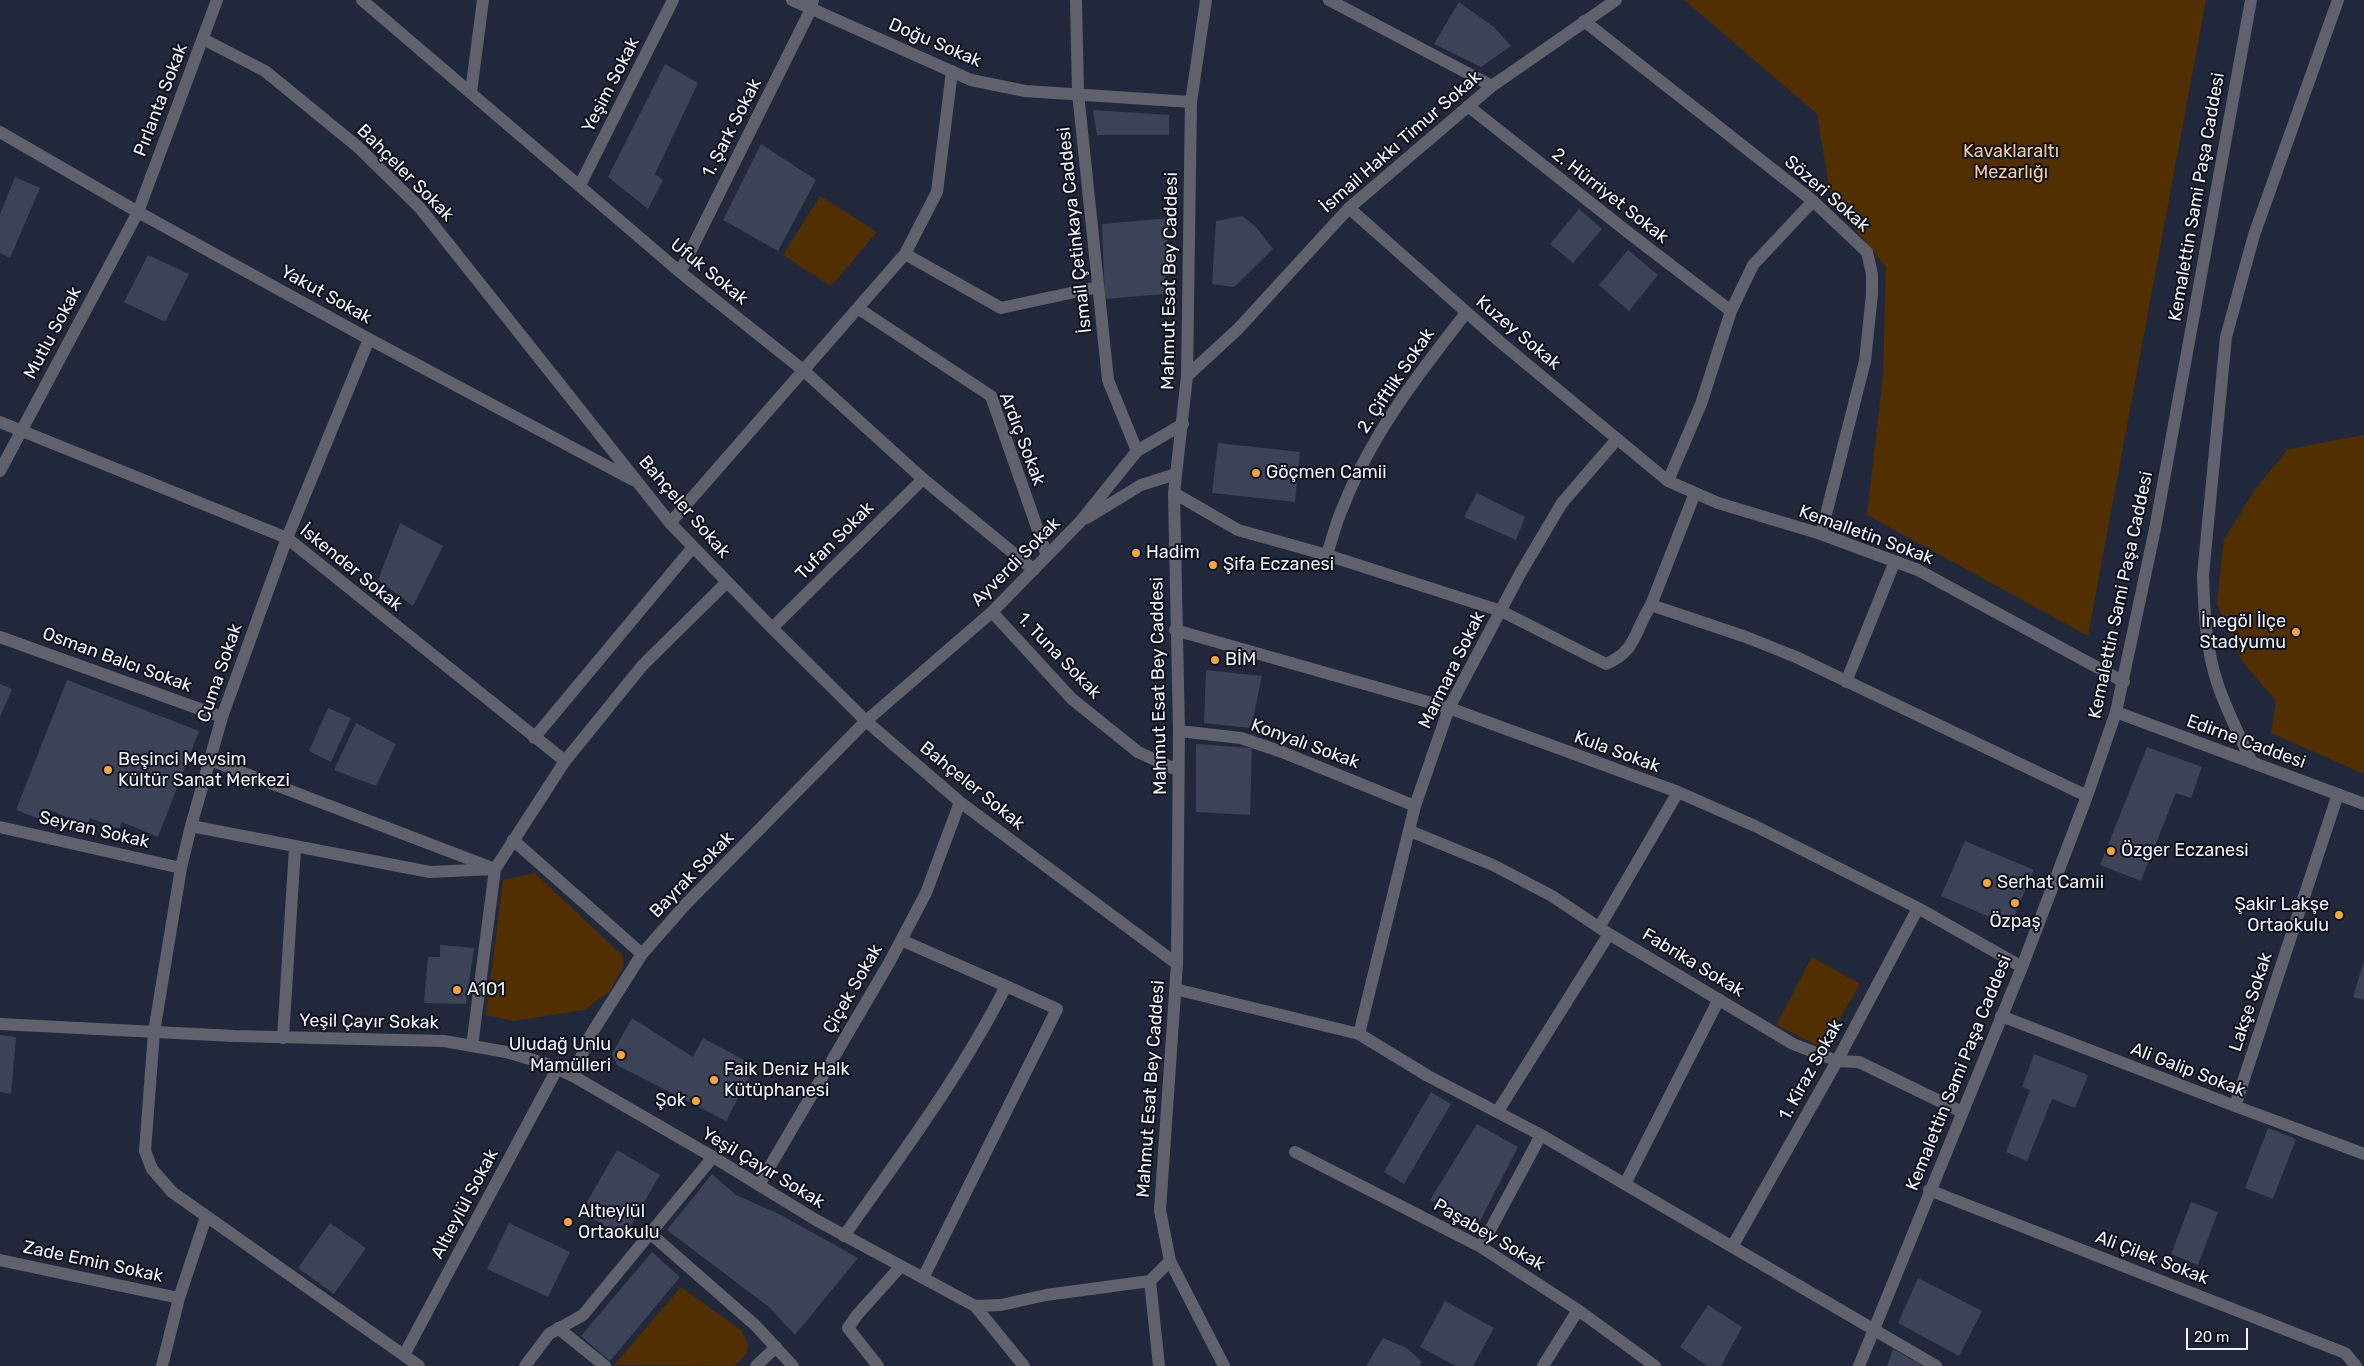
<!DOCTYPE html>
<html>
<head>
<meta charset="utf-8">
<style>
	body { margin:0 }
	#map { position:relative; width:2364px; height:1366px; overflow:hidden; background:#22283b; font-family:Rubik,sans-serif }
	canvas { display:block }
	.scale { position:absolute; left:2186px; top:1328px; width:62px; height:22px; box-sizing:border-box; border:2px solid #eef2fd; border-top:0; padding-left:6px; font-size:15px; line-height:18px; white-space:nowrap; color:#eef2fd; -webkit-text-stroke:4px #0e111a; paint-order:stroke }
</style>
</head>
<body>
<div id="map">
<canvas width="2364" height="1366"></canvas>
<div class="scale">20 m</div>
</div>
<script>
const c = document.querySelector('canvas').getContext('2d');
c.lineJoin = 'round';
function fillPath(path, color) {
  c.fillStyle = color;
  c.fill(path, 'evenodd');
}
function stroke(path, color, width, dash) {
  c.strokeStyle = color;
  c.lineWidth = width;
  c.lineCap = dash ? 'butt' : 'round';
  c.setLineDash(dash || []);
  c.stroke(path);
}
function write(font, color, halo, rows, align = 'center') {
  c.font = font + ' Rubik,sans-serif';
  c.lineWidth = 4;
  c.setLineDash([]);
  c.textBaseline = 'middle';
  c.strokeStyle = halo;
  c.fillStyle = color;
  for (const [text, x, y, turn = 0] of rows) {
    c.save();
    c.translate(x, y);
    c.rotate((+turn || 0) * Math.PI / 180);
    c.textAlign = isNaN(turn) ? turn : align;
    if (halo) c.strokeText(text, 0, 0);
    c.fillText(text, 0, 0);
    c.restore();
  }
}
fillPath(new Path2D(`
	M 1684,0 L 2206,0 L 2088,636 L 1867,515 L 1883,376 L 1886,267 L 1831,199 L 1817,114 Z
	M 820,196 L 877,232 L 831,286 L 783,255 Z
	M 2364,435 L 2364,774 L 2271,733 L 2276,701 L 2241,660 L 2217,604 L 2224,539 L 2257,487 L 2288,449 Z
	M 535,873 L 623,956 L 623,968 L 609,992 L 584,1010 L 513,1021 L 486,1015 L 503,880 Z
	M 1812,957 L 1860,984 L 1823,1048 L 1776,1025 Z
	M 681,1287 L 742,1331 L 748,1344 L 747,1353 L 735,1366 L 614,1365 Z`), '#512f00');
fillPath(new Path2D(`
	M 1459,2 L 1494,27 L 1511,46 L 1481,67 L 1434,44 Z
	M 665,64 L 698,83 L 655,174 L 663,180 L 648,209 L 608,177 Z
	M 1093,110 L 1169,115 L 1169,135 L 1097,135 Z
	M 761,144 L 816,180 L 778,251 L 723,220 Z
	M 15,177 L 40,188 L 10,258 L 0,253 L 0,214 Z
	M 1579,209 L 1602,229 L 1573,263 L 1550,244 Z
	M 1242,216 L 1256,227 L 1273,249 L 1234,287 L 1212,284 L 1216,221 Z
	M 1169,218 L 1164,294 L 1105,299 L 1102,224 Z
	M 1628,250 L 1658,275 L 1629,311 L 1599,285 Z
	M 148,255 L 189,274 L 165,322 L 124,302 Z
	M 1218,443 L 1300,452 L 1295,502 L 1212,493 Z
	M 1477,493 L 1525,517 L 1516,540 L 1464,517 Z
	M 400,523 L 443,546 L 413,606 L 378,580 Z
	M 1206,670 L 1262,676 L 1251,728 L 1204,723 Z
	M 67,680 L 199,731 L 158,837 L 122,822 L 119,829 L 90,818 L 87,825 L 47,809 L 42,820 L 16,810 Z
	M 0,684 L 12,689 L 0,717 Z
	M 328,708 L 351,718 L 331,762 L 309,751 Z
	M 356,723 L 396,744 L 376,786 L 334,770 Z
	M 1196,744 L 1252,748 L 1250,815 L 1196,812 Z
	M 2147,747 L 2202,767 L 2191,798 L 2176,793 L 2141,881 L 2100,865 Z
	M 1965,841 L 2034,870 L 2010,926 L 1941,896 Z
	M 440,945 L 474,948 L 466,1004 L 424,1003 L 428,957 L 440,957 Z
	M 2364,961 L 2364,1000 L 2353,997 Z
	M 632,1018 L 693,1057 L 703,1038 L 755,1066 L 726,1121 L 617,1065 L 612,1054 Z
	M 0,1035 L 16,1037 L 11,1094 L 0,1092 Z
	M 2034,1054 L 2088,1075 L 2075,1108 L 2052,1099 L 2027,1161 L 2006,1152 L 2030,1090 L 2022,1087 Z
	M 1431,1092 L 1451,1104 L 1404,1184 L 1384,1172 Z
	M 1477,1124 L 1518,1147 L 1480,1221 L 1430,1200 Z
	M 2268,1128 L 2296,1139 L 2273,1199 L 2245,1188 Z
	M 617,1150 L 660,1175 L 624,1237 L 581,1212 Z
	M 712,1174 L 736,1195 L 781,1215 L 858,1258 L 795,1335 L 770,1308 L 667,1230 Z
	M 2191,1202 L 2218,1212 L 2198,1265 L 2171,1254 Z
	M 330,1223 L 366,1248 L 334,1294 L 298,1268 Z
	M 509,1223 L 570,1252 L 548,1297 L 487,1269 Z
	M 652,1252 L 680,1277 L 610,1361 L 581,1336 Z
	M 1918,1278 L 1982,1311 L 1959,1356 L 1898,1323 Z
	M 1445,1301 L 1494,1328 L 1473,1366 L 1456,1366 L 1420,1347 Z
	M 1708,1305 L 1742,1327 L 1721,1366 L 1707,1366 L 1680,1347 Z
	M 1383,1338 L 1407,1348 L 1422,1362 L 1420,1366 L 1366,1366 Z
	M 1893,1349 L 1923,1366 L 1887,1366 Z`), '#3c4257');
stroke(new Path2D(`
	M 362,0 L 680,272 L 803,370 L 923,479 L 1034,570
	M 792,0 L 971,80 L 1025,91 L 1191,102
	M 1076,0 L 1078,93 L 1108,380 L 1137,451
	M 1206,0 L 1191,102 L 1187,376 L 1174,493 L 1179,731 L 1177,964 L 1160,1210 L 1170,1261 L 1224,1366
	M 1329,0 L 1492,86
	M 1584,21 L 1813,201 L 1867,252 L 1872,274 L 1872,294 L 1865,361 L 1821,534
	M 203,39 L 265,71 L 358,147 L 420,208 L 670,523 L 772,628 L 866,721 L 960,802 L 1177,964
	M 471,92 L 483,0
	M 1468,106 L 1634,237 L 1731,311
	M 0,132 L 138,212 L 369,339 L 633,480
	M 580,185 L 673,0
	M 1349,208 L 1499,341 L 1668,481 L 1718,503 L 1821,534 L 1918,570 L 2124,682
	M 905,254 L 1001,308 L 1098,287
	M 680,272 L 811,9 L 813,0
	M 859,309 L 991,396 L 1047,556
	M 369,339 L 287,538 L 222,717 L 191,826 L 181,868 L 154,1032 L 145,1151 L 152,1169 L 172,1192 L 419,1366
	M 1187,376 L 1238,329 L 1349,208 L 1492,86 L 1616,0
	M 0,422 L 287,538 L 565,761
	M 0,471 L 138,212 L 217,0
	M 1668,481 L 1701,404 L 1731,311 L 1753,265 L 1813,201
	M 1174,493 L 1238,530 L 1327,555 L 1501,611 L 1606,664 C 1637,651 1634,631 1651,605 L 1746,637 L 1796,657 L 2087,796
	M 1087,518 L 1141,485 L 1176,474
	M 670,523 L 905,254 L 937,192 L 952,71
	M 1327,555 C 1332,539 1336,522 1343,507 C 1371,435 1419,373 1466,313
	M 1651,605 L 1695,493
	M 992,612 L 1072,699 L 1138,752 L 1177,770
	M 772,628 L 923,479
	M 1175,630 L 1449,708 L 1678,792 L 1755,826 L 1918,908 L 2022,967
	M 0,637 L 222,717
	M 1846,682 L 1895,561
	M 2116,712 L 2364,804
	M 1179,731 L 1241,738 L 1282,752 L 1415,806
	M 534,738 L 693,547
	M 210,760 L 490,867
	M 2252,763 C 2241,738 2227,712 2218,685 C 2206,651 2204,611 2203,575 L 2226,337 L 2254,235 L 2338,0
	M 191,826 L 430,872 L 495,869
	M 0,827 L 181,868
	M 1410,831 L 1493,865 L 1552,896 L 1609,934 L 1793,1044 L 1837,1061 L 1859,1062 L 1962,1112
	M 513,840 L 642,954
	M 1600,926 L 1678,792
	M 1175,989 L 1359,1034 L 1428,1076 L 1541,1135 L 1936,1366
	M 2001,1016 L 2235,1106 L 2364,1154
	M 0,1024 L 234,1036 L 444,1041 L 506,1052 L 547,1064 L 573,1076 L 713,1157 L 816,1220 L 975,1306 L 1001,1305 L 1046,1295 L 1150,1281 L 1170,1261
	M 1359,1034 L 1415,806 L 1449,708 L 1521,572 L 1562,503 L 1617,439
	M 283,1038 L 295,848
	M 472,1046 L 495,869 L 565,761 L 642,666 L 727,582
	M 573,1076 L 590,1036 L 642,954 L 685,905 L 866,721 L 992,612 L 1080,522 L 1137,451 L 1183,424
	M 2235,1106 L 2338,794
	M 1498,1111 L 1609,934
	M 1295,1152 L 1481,1247 L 1578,1310 L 1655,1366
	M 1625,1184 L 1719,999
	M 759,1185 L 889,963 L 926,893 L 960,802
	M 1929,1190 L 2345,1353 L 2356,1366
	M 651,1234 L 755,1325 L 793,1366
	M 844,1236 C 901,1155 961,1075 1006,986 L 901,940
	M 1481,1247 L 1541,1135
	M 1732,1247 L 1837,1061 L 1918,908
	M 0,1260 L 179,1298
	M 923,1278 L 1057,1009 L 1006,986
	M 1150,1281 L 1159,1366
	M 975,1306 L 1024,1366
	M 558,1328 L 605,1366
	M 404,1355 L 557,1069
	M 162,1366 L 179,1298 L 206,1217
	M 525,1366 L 549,1334 L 583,1315 L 713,1157
	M 756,1366 L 776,1347
	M 878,1366 L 848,1328 L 857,1315 L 901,1266
	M 1543,1366 L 1578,1310
	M 1859,1366 L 2022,967 L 2087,796 L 2116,712 L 2155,529 L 2251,0`), '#5f626c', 12);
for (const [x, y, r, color] of [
	[1256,473,5,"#f2a542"],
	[1136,553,5,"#f2a542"],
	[1213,565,5,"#f2a542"],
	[2296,632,5,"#f2a542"],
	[1215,660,5,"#f2a542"],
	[108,770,5,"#f2a542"],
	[2111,851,5,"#f2a542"],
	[1987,883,5,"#f2a542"],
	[2015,903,5,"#f2a542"],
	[2339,915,5,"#f2a542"],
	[457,990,5,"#f2a542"],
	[621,1055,5,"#f2a542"],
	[714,1080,5,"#f2a542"],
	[696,1101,5,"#f2a542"],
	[568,1222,5,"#f2a542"]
]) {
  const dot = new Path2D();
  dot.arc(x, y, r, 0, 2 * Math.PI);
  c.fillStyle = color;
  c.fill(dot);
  stroke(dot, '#0e111a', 2);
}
write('18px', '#eef2fd', '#0e111a', [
	["Doğu Sokak",935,43,23],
	["Yeşim Sokak",611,85,-63],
	["Pırlanta Sokak",161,100,-69],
	["1. Şark Sokak",732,128,-63],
	["İsmail Hakkı Timur Sokak",1401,142,-41],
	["Bahçeler Sokak",405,173,45],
	["Sözeri Sokak",1827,194,41],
	["2. Hürriyet Sokak",1610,196,38],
	["Kemalettin Sami Paşa Caddesi",2197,197,-80],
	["İsmail Çetinkaya Caddesi",1075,230,-96],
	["Ufuk Sokak",709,272,39],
	["Mahmut Esat Bey Caddesi",1170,281,-89],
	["Yakut Sokak",326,295,29],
	["Mutlu Sokak",53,333,-62],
	["Kuzey Sokak",1518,333,40],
	["2. Çiftlik Sokak",1396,381,-56],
	["Ardıç Sokak",1022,439,69],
	["Bahçeler Sokak",684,507,49],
	["Kemalletin Sokak",1866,535,20],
	["Tufan Sokak",835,541,-45],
	["Ayverdi Sokak",1016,562,-45],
	["İskender Sokak",351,568,39],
	["Kemalettin Sami Paşa Caddesi",2121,595,-78],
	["1. Tuna Sokak",1059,656,46],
	["Osman Balcı Sokak",117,660,20],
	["Marmara Sokak",1452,670,-64],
	["Cuma Sokak",220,673,-71],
	["Mahmut Esat Bey Caddesi",1159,686,-91],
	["Edirne Caddesi",2246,742,20],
	["Konyalı Sokak",1305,744,20],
	["Kula Sokak",1617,752,20],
	["Bahçeler Sokak",972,786,39],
	["Seyran Sokak",94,830,13],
	["Bayrak Sokak",692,875,-46],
	["Fabrika Sokak",1693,963,31],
	["Çiçek Sokak",853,989,-60],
	["Lakşe Sokak",2251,1002,-72],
	["Yeşil Çayır Sokak",369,1022,1],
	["1. Kiraz Sokak",1811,1070,-61],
	["Ali Galip Sokak",2188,1070,21],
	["Kemalettin Sami Paşa Caddesi",1959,1073,-68],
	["Mahmut Esat Bey Caddesi",1151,1089,-86],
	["Yeşil Çayır Sokak",763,1168,31],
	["Altıeylül Sokak",465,1204,-62],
	["Paşabey Sokak",1489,1235,30],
	["Ali Çilek Sokak",2152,1258,21],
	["Zade Emin Sokak",93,1262,12]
]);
write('18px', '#f8ca99', '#0e111a', [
	["Kavaklaraltı",2011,152],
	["Mezarlığı",2011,173]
]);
write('18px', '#eef2fd', '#0e111a', [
	["Göçmen Camii",1266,473],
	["Hadim",1146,553],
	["Şifa Eczanesi",1223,565],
	["İnegöl İlçe",2286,622,"right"],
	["Stadyumu",2286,643,"right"],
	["BİM",1225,660],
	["Beşinci Mevsim",118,760],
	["Kültür Sanat Merkezi",118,781],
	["Özger Eczanesi",2121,851],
	["Serhat Camii",1997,883],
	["Şakir Lakşe",2329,905,"right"],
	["Ortaokulu",2329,926,"right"],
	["Özpaş",2015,922,"center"],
	["A101",467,990],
	["Uludağ Unlu",611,1045,"right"],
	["Mamülleri",611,1066,"right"],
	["Faik Deniz Halk",724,1070],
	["Kütüphanesi",724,1091],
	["Şok",686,1101,"right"],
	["Altıeylül",578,1212],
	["Ortaokulu",578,1233]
], 'left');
</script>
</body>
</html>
